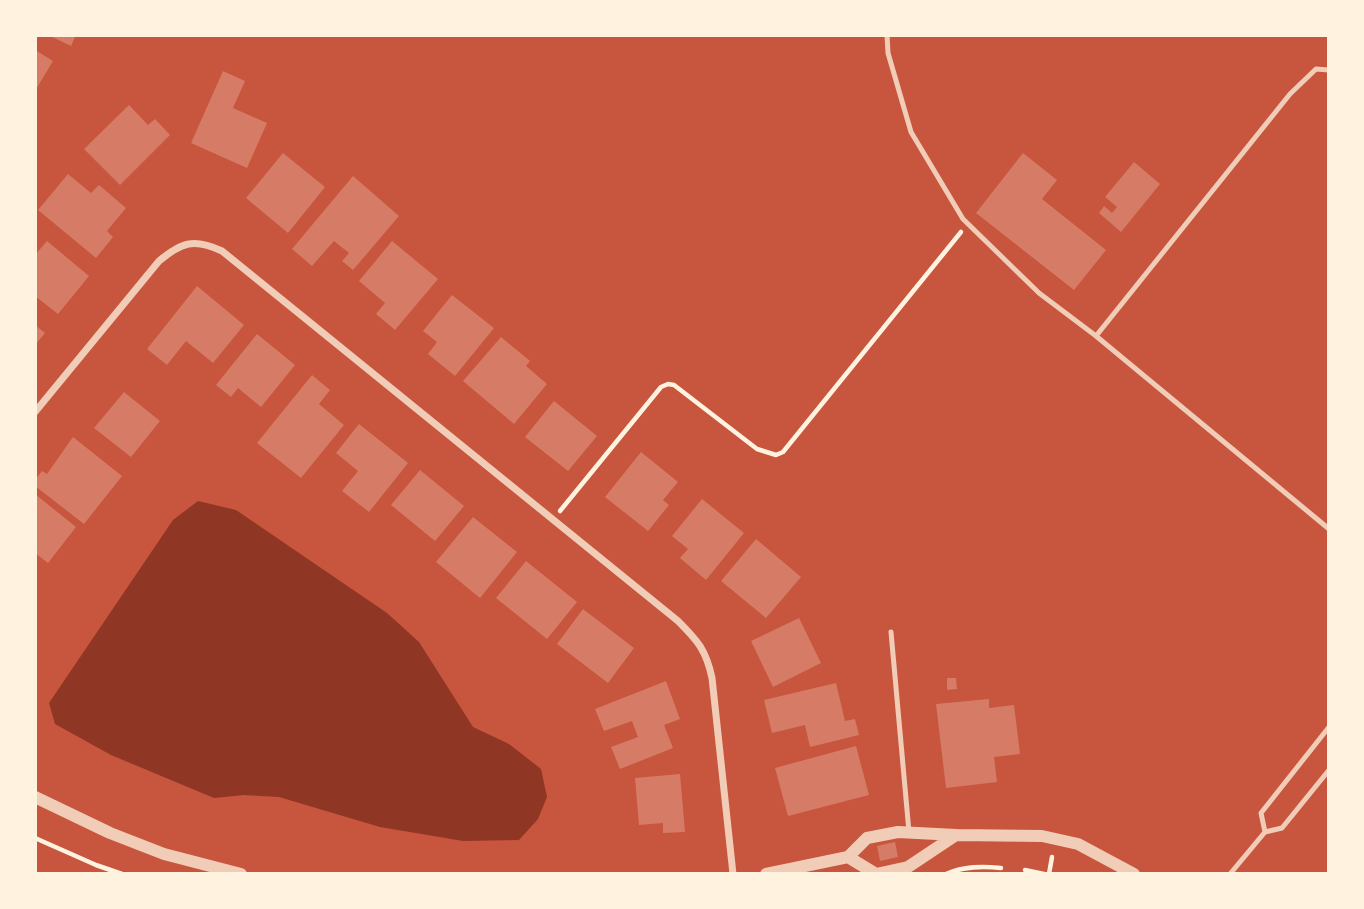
<!DOCTYPE html>
<html>
<head>
<meta charset="utf-8">
<style>
	body { margin:0 }
	#map { position:relative; width:1364px; height:909px; overflow:hidden; background:#c8553d; font-family:"Fira Sans Condensed",sans-serif }
	canvas { display:block }
	.frame { position:absolute; inset:0; border:37px solid #fff3e0; pointer-events:none }
</style>
</head>
<body>
<div id="map">
<canvas width="1364" height="909"></canvas>
<div class="frame"></div>
</div>
<script>
const c = document.querySelector('canvas').getContext('2d');
c.lineJoin = 'round';
function fillPath(path, color) {
  c.fillStyle = color;
  c.fill(path, 'evenodd');
}
function stroke(path, color, width, dash) {
  c.strokeStyle = color;
  c.lineWidth = width;
  c.lineCap = dash ? 'butt' : 'round';
  c.setLineDash(dash || []);
  c.stroke(path);
}
fillPath(new Path2D(`
	M 198,501 L 236,510 L 387,613 L 419,642 L 473,727 L 509,744 L 541,769 L 547,797 L 538,819 L 519,840 L 463,841 L 380,827 L 279,797 L 244,795 L 214,798 L 111,755 L 55,724 L 49,703 L 173,520 Z`), '#8f3625');
fillPath(new Path2D(`
	M 48,35 L 76,35 L 71,46 Z
	M 35,50 L 53,61 L 35,91 Z
	M 223,71 L 245,81 L 233,108 L 267,123 L 247,168 L 191,143 Z
	M 129,105 L 148,125 L 155,119 L 170,135 L 120,185 L 84,149 Z
	M 283,153 L 325,187 L 288,233 L 246,198 Z
	M 1023,153 L 1057,180 L 1042,199 L 1106,250 L 1074,290 L 976,213 Z
	M 1134,162 L 1160,184 L 1121,232 L 1099,213 L 1104,206 L 1112,213 L 1117,207 L 1105,197 Z
	M 68,174 L 91,193 L 99,185 L 126,208 L 107,231 L 113,237 L 96,258 L 38,210 Z
	M 353,176 L 399,216 L 353,270 L 342,261 L 349,253 L 334,241 L 312,266 L 292,249 Z
	M 47,241 L 89,276 L 58,314 L 35,296 L 35,255 Z
	M 392,241 L 438,279 L 395,330 L 376,314 L 385,303 L 359,281 Z
	M 197,286 L 244,325 L 213,363 L 186,341 L 167,365 L 147,349 Z
	M 452,295 L 494,328 L 455,376 L 428,354 L 437,342 L 423,331 Z
	M 35,325 L 45,333 L 35,345 Z
	M 257,334 L 295,365 L 261,407 L 238,388 L 231,397 L 216,385 Z
	M 501,337 L 530,361 L 526,366 L 547,384 L 514,424 L 463,381 Z
	M 312,375 L 330,390 L 319,404 L 344,425 L 301,478 L 257,443 Z
	M 124,392 L 160,421 L 131,457 L 94,428 Z
	M 554,401 L 597,436 L 568,471 L 525,437 Z
	M 359,424 L 408,463 L 369,512 L 342,491 L 358,471 L 336,453 Z
	M 73,437 L 122,476 L 84,524 L 35,486 L 35,480 L 42,471 L 47,474 Z
	M 641,452 L 678,482 L 663,500 L 669,505 L 648,531 L 605,497 Z
	M 420,470 L 464,506 L 435,541 L 391,505 Z
	M 35,494 L 76,527 L 48,563 L 35,553 Z
	M 702,499 L 744,533 L 706,580 L 680,558 L 688,549 L 672,536 Z
	M 473,517 L 517,552 L 480,598 L 436,562 Z
	M 756,539 L 801,577 L 766,618 L 721,581 Z
	M 526,561 L 577,602 L 547,639 L 496,598 Z
	M 583,609 L 634,648 L 608,683 L 557,644 Z
	M 799,618 L 821,663 L 773,687 L 751,641 Z
	M 947,678 L 956,678 L 957,689 L 947,690 Z
	M 666,681 L 680,719 L 664,725 L 673,748 L 620,769 L 611,747 L 638,737 L 632,721 L 604,731 L 595,709 Z
	M 836,683 L 845,721 L 855,719 L 859,735 L 810,747 L 805,725 L 772,733 L 764,700 Z
	M 989,699 L 989,708 L 1014,705 L 1020,754 L 994,757 L 997,782 L 946,788 L 936,704 Z
	M 856,746 L 869,795 L 788,816 L 775,768 Z
	M 680,774 L 685,832 L 663,833 L 663,823 L 639,825 L 635,778 Z
	M 895,842 L 898,857 L 880,861 L 877,846 Z`), '#d67c66');
stroke(new Path2D(`
	M 560,511 L 661,387 L 668,384 L 674,385 L 757,449 L 776,455 L 783,452 L 961,232
	M 35,838 L 96,865 L 122,874
	M 1025,870 L 1044,874
	M 946,874 C 964,866 982,866 1001,868
	M 1049,874 L 1052,857`), '#fff3e0', 4.5);
stroke(new Path2D(`
	M 887,35 L 888,53 L 911,132 L 963,219 L 1039,293 L 1096,336 L 1329,529
	M 1096,336 L 1290,94 L 1316,69 L 1329,70
	M 891,632 L 909,832
	M 1265,832 L 1261,813 L 1329,727
	M 1230,874 L 1265,832 L 1282,828 L 1329,770`), '#f1ccb7', 5);
stroke(new Path2D(`
	M 35,412 L 159,261 C 182,242 194,238 222,251 L 678,621 C 698,641 706,650 712,678 L 733,874`), '#f1ccb7', 7);
stroke(new Path2D(`
	M 35,797 L 110,833 L 164,854 L 241,874
	M 956,835 L 908,867 L 876,874 L 848,857 L 867,838 L 898,832 L 956,835 L 1042,836 L 1078,844 L 1134,874
	M 766,874 L 848,857`), '#f1ccb7', 12);
</script>
</body>
</html>
